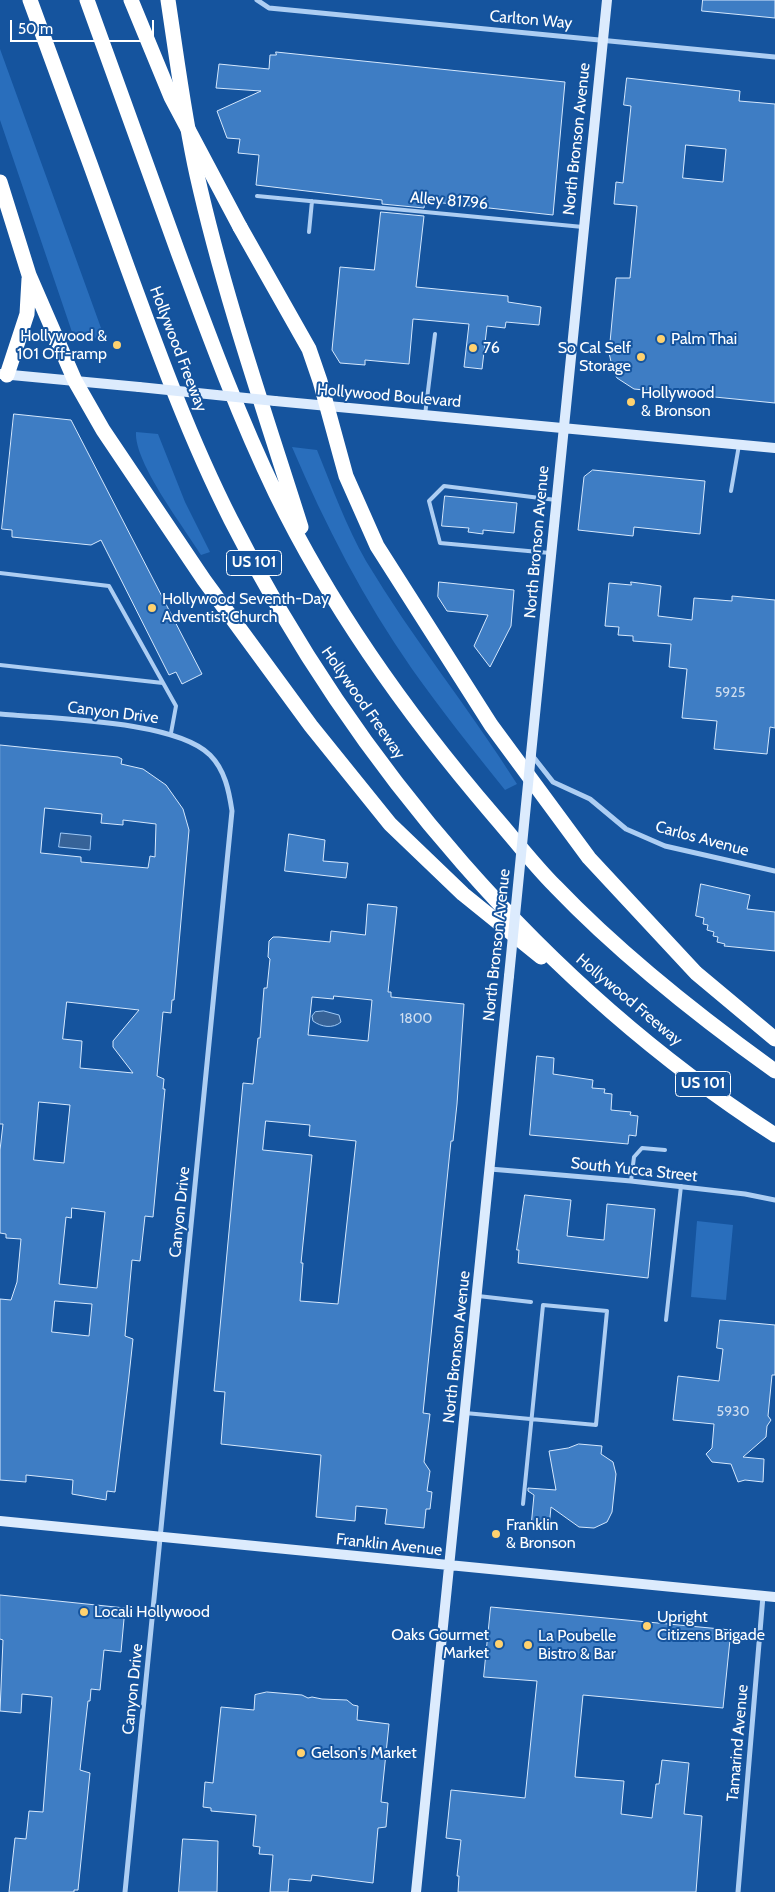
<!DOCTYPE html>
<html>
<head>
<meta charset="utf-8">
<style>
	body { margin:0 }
	#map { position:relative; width:775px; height:1892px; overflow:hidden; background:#15549e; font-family:Cabin,sans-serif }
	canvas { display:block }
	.scale { position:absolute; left:10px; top:20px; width:144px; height:22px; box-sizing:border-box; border:2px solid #fff; border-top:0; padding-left:6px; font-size:15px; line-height:18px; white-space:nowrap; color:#fff; -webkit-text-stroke:4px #15549e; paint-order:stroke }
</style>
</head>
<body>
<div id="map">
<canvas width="775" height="1892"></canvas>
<div class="scale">50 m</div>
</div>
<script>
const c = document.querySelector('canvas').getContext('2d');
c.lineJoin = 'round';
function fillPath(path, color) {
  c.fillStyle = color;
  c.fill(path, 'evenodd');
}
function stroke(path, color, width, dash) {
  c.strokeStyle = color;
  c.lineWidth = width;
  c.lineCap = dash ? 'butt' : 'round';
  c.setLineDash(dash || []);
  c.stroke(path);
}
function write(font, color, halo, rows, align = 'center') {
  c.font = font + ' Cabin,sans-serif';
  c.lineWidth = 4;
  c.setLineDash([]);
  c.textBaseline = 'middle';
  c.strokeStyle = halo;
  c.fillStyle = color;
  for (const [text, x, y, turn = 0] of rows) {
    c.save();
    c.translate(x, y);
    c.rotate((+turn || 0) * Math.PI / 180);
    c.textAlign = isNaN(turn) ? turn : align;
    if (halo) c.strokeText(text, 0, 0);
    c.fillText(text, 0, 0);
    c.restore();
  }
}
fillPath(new Path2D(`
	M 0,49 L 105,339 L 73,335 L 0,120 Z
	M 136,432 L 158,434 L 185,502 L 210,552 L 201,555 C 184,527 134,463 136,432 Z
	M 292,447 L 317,450 C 332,487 346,526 366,561 C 412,638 469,708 517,784 L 505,790 C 473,750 441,710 412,669 C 364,600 325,525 292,447 Z
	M 697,1221 L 733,1225 L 726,1300 L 691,1297 Z`), '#296ebc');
const water = new Path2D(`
	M 61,833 L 91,836 L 90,850 L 59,847 Z
	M 324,1011 L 339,1015 L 341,1022 C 333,1029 321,1027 313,1021 L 312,1016 L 315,1012 Z`);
fillPath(water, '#376398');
stroke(water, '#9fc9f6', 1);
const building = new Path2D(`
	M 703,0 L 775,0 L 775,18 L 702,11 Z
	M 276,52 L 565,82 L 553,215 L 425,201 L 424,208 L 382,204 L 382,200 L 256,185 L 259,155 L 238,153 L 240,139 L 227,138 L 217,111 L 261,91 L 216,88 L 219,64 L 269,69 L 270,55 L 276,55 Z
	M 627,78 L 740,91 L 739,101 L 775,104 L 775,403 L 634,389 L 617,378 L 613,370 L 609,353 L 616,278 L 630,278 L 637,206 L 614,204 L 616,182 L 623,183 L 631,106 L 624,105 ZM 686,145 L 726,149 L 723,182 L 683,178 Z
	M 381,212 L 424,216 L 416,287 L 508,296 L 508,302 L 541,307 L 539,325 L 506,322 L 505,328 L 487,326 L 482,369 L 464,367 L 469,324 L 413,319 L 409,364 L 365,360 L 365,365 L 340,363 L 332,350 L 340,267 L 374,270 Z
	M 14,414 L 71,420 L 202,674 L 182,684 L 176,672 L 169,675 L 101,540 L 91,545 L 12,537 L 12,530 L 2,529 Z
	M 593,470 L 705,481 L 700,534 L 634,527 L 633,536 L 578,530 L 584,477 Z
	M 445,496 L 517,503 L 514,533 L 483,530 L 483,534 L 468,532 L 469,528 L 442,526 Z
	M 439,582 L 514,590 L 511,626 L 490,667 L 474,646 L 488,615 L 447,611 L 438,597 Z
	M 631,582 L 661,586 L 658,616 L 692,620 L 694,598 L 732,601 L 732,596 L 775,600 L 775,728 L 770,727 L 767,754 L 714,749 L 717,721 L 682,718 L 687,669 L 669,667 L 671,644 L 633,641 L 633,636 L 618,635 L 619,627 L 605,626 L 609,583 L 631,585 Z
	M 0,745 L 118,757 L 122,759 L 121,764 L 143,769 L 166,785 L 183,809 L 189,830 L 174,1000 L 172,1000 L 171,1013 L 163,1012 L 157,1076 L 164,1079 L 163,1089 L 165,1089 L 153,1217 L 145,1216 L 140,1261 L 132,1260 L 125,1336 L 133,1339 L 128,1385 L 115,1492 L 107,1491 L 106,1500 L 72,1494 L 73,1480 L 26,1475 L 26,1482 L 0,1480 L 0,1299 L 11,1300 L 17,1282 L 21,1239 L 6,1238 L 6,1234 L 0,1233 L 0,1150 L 3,1124 L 0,1124 ZM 45,808 L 102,814 L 101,823 L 123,825 L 123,820 L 156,824 L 155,857 L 150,856 L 148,868 L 81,862 L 81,857 L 41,853 ZM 67,1002 L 139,1010 L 113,1041 L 113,1047 L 133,1073 L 80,1068 L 82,1041 L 63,1039 ZM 39,1102 L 70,1105 L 64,1163 L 34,1160 ZM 72,1208 L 105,1212 L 97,1288 L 59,1284 L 66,1217 L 71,1218 ZM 55,1301 L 92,1304 L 89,1336 L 52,1332 Z
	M 289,834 L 325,840 L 323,861 L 348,863 L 346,878 L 285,871 Z
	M 701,884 L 750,895 L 747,909 L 775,912 L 775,951 L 724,946 L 725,944 L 717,942 L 718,937 L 713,936 L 714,932 L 707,930 L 708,925 L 703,924 L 704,918 L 696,916 Z
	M 368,904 L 397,907 L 388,992 L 391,992 L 391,997 L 464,1004 L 457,1104 L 453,1141 L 451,1141 L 423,1413 L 430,1414 L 424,1462 L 430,1471 L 427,1491 L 432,1492 L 430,1509 L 426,1509 L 424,1528 L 385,1524 L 387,1509 L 356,1506 L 355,1521 L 316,1517 L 321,1455 L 221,1444 L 225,1392 L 214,1391 L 243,1083 L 253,1084 L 258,1038 L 260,1038 L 264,988 L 267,988 L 270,959 L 268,957 L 269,941 L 273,937 L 279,937 L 330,942 L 331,931 L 365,935 ZM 334,996 L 372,1000 L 368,1041 L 308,1035 L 312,997 L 333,999 ZM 266,1121 L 310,1125 L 309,1136 L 356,1141 L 338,1304 L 300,1301 L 303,1263 L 301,1263 L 312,1155 L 263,1150 Z
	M 537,1056 L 554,1058 L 553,1074 L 593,1080 L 592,1088 L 605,1089 L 604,1093 L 612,1094 L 611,1110 L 631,1112 L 630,1115 L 638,1116 L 636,1136 L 629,1135 L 628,1144 L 530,1135 Z
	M 525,1195 L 571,1200 L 567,1236 L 584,1238 L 604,1240 L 607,1204 L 655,1209 L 648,1278 L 518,1263 L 519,1250 L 517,1250 Z
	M 720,1320 L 775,1325 L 775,1375 L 772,1375 L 768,1416 L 771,1420 L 767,1426 L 766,1437 L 743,1457 L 764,1459 L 763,1482 L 745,1480 L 738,1482 L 731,1464 L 712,1462 L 706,1454 L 712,1448 L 714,1424 L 673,1420 L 678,1376 L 719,1381 L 723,1349 L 717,1348 Z
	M 579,1444 L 602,1446 L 601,1454 L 613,1462 L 616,1474 L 612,1512 L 607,1522 L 594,1528 L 579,1527 L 551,1507 L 549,1528 L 531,1527 L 534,1495 L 528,1491 L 528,1488 L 556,1490 L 549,1451 L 568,1448 Z
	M 0,1595 L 125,1608 L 121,1652 L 104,1650 L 100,1690 L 91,1689 L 90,1701 L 88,1701 L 80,1770 L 90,1773 L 78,1890 L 74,1890 L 74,1892 L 9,1892 L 15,1838 L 26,1839 L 29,1811 L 43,1812 L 52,1697 L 22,1694 L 21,1713 L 0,1711 L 3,1640 L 0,1639 Z
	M 491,1607 L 731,1630 L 723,1708 L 583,1695 L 575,1777 L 624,1781 L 621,1814 L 652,1818 L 656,1784 L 659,1784 L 662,1760 L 689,1763 L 684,1814 L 702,1816 L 696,1892 L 458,1892 L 459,1876 L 457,1876 L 461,1840 L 446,1838 L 451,1790 L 525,1798 L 537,1681 L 484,1677 Z
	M 267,1692 L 302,1695 L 308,1698 L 312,1697 L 322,1699 L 347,1700 L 353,1705 L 358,1706 L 357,1720 L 389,1724 L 381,1802 L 388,1803 L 386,1827 L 378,1828 L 373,1883 L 312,1875 L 311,1881 L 289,1879 L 288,1892 L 270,1892 L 273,1855 L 259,1854 L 260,1847 L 253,1846 L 256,1815 L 211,1811 L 211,1808 L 203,1807 L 205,1782 L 213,1783 L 221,1707 L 254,1710 L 255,1695 Z
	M 183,1839 L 218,1841 L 217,1892 L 179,1892 Z`);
fillPath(building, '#3e7dc4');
stroke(building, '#d5e8fd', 1);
stroke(new Path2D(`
	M 257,196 L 583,227
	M 309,232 L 312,201
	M 425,415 L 435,334
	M 731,491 L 739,445
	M 550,553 L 440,543 L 429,501 L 444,486 L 556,500
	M 0,573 L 109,586 L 176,706 L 171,733
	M 0,665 L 163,683
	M 631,1181 L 634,1157 L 642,1148 L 665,1150
	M 478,1296 L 531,1302
	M 666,1320 L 681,1186
	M 465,1413 L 596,1425 L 607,1311 L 543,1305 L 523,1504`), '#adcef3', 4);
stroke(new Path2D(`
	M 257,0 L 269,8 L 775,57
	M 0,714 C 51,719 175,720 210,755 C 225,770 229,791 232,811 L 125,1892
	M 531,754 L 553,782 L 590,799 L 626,829 L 665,846 L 775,871
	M 490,1169 L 631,1181 L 745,1194 L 775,1200
	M 738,1892 L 763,1596`), '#adcef3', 5);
stroke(new Path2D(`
	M 1,374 L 139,387
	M 275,401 L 775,448
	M 531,754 L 607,0
	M 0,1521 L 775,1597
	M 416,1892 L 509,976`), '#dcebfd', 10);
stroke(new Path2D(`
	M 30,0 C 63,90 96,179 128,269 C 159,354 190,439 231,520 C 354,764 545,987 775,1135
	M 87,0 C 117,84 148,168 178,252 C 208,333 238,415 276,494 C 333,611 410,718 495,817 C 515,840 534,865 555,886 C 621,955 697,1015 775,1071
	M 168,0 C 177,59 184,117 197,175 C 224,295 264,410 301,527
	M 0,182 L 29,275 L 75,381 L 103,430 L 204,580 L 311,726 L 390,824 L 463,894 L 541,957
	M 240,227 L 309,349 L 320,381 L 346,476 L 377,546 L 491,725 L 589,858 L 696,973 L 775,1039
	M 7,375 L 27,314 L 29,279`), '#fff', 15);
stroke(new Path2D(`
	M 139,387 L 275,401
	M 509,976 L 531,754`), '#dcebfd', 10);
stroke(new Path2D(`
	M 131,0 L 171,97 L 240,227`), '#fff', 15);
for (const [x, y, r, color] of [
	[661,339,5,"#ffd26f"],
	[117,345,5,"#ffd26f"],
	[473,348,5,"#ffd26f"],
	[641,357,5,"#ffd26f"],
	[631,402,5,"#ffd26f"],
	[152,608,5,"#ffd26f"],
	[496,1534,5,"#ffd26f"],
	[84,1612,5,"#ffd26f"],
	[647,1626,5,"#ffd26f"],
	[499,1644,5,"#ffd26f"],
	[528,1645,5,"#ffd26f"],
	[301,1753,5,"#ffd26f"]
]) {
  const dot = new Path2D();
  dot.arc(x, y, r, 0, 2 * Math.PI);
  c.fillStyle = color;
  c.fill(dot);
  stroke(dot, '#15549e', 2);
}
write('14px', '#cfdef0', null, [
	["5925",730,693],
	["1800",416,1019],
	["5930",733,1412]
]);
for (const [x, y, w] of [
	[254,563,55],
	[703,1084,55]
]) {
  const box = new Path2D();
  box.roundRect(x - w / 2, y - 12.5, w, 25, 4);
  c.fillStyle = '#15549e';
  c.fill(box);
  stroke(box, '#fff', 1);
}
write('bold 15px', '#fff', null, [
	["US 101",254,563],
	["US 101",703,1084]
]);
write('16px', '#fff', '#15549e', [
	["Carlton Way",531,20,5],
	["North Bronson Avenue",577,139,-84],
	["Alley 81796",449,201,5],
	["Hollywood Freeway",178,349,69],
	["Hollywood Boulevard",389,396,5],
	["North Bronson Avenue",537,542,-85],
	["Hollywood Freeway",363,703,55],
	["Canyon Drive",113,713,7],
	["Carlos Avenue",702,839,15],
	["North Bronson Avenue",497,945,-84],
	["Hollywood Freeway",629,1000,40],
	["South Yucca Street",634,1170,6],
	["Canyon Drive",180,1212,-84],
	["North Bronson Avenue",457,1347,-84],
	["Franklin Avenue",389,1545,6],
	["Canyon Drive",133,1689,-84],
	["Tamarind Avenue",738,1743,-85]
]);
write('16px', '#fff', '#15549e', [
	["Hollywood &",107,336,"right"],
	["101 Off-ramp",107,354,"right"],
	["Palm Thai",671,339],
	["76",483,348],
	["So Cal Self",631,348,"right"],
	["Storage",631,366,"right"],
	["Hollywood",641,393],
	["& Bronson",641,411],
	["Hollywood Seventh-Day",162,599],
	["Adventist Church",162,617],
	["Franklin",506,1525],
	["& Bronson",506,1543],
	["Locali Hollywood",94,1612],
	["Upright",657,1617],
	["Citizens Brigade",657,1635],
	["Oaks Gourmet",489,1635,"right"],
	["Market",489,1653,"right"],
	["La Poubelle",538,1636],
	["Bistro & Bar",538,1654],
	["Gelson's Market",311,1753]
], 'left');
</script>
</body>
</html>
